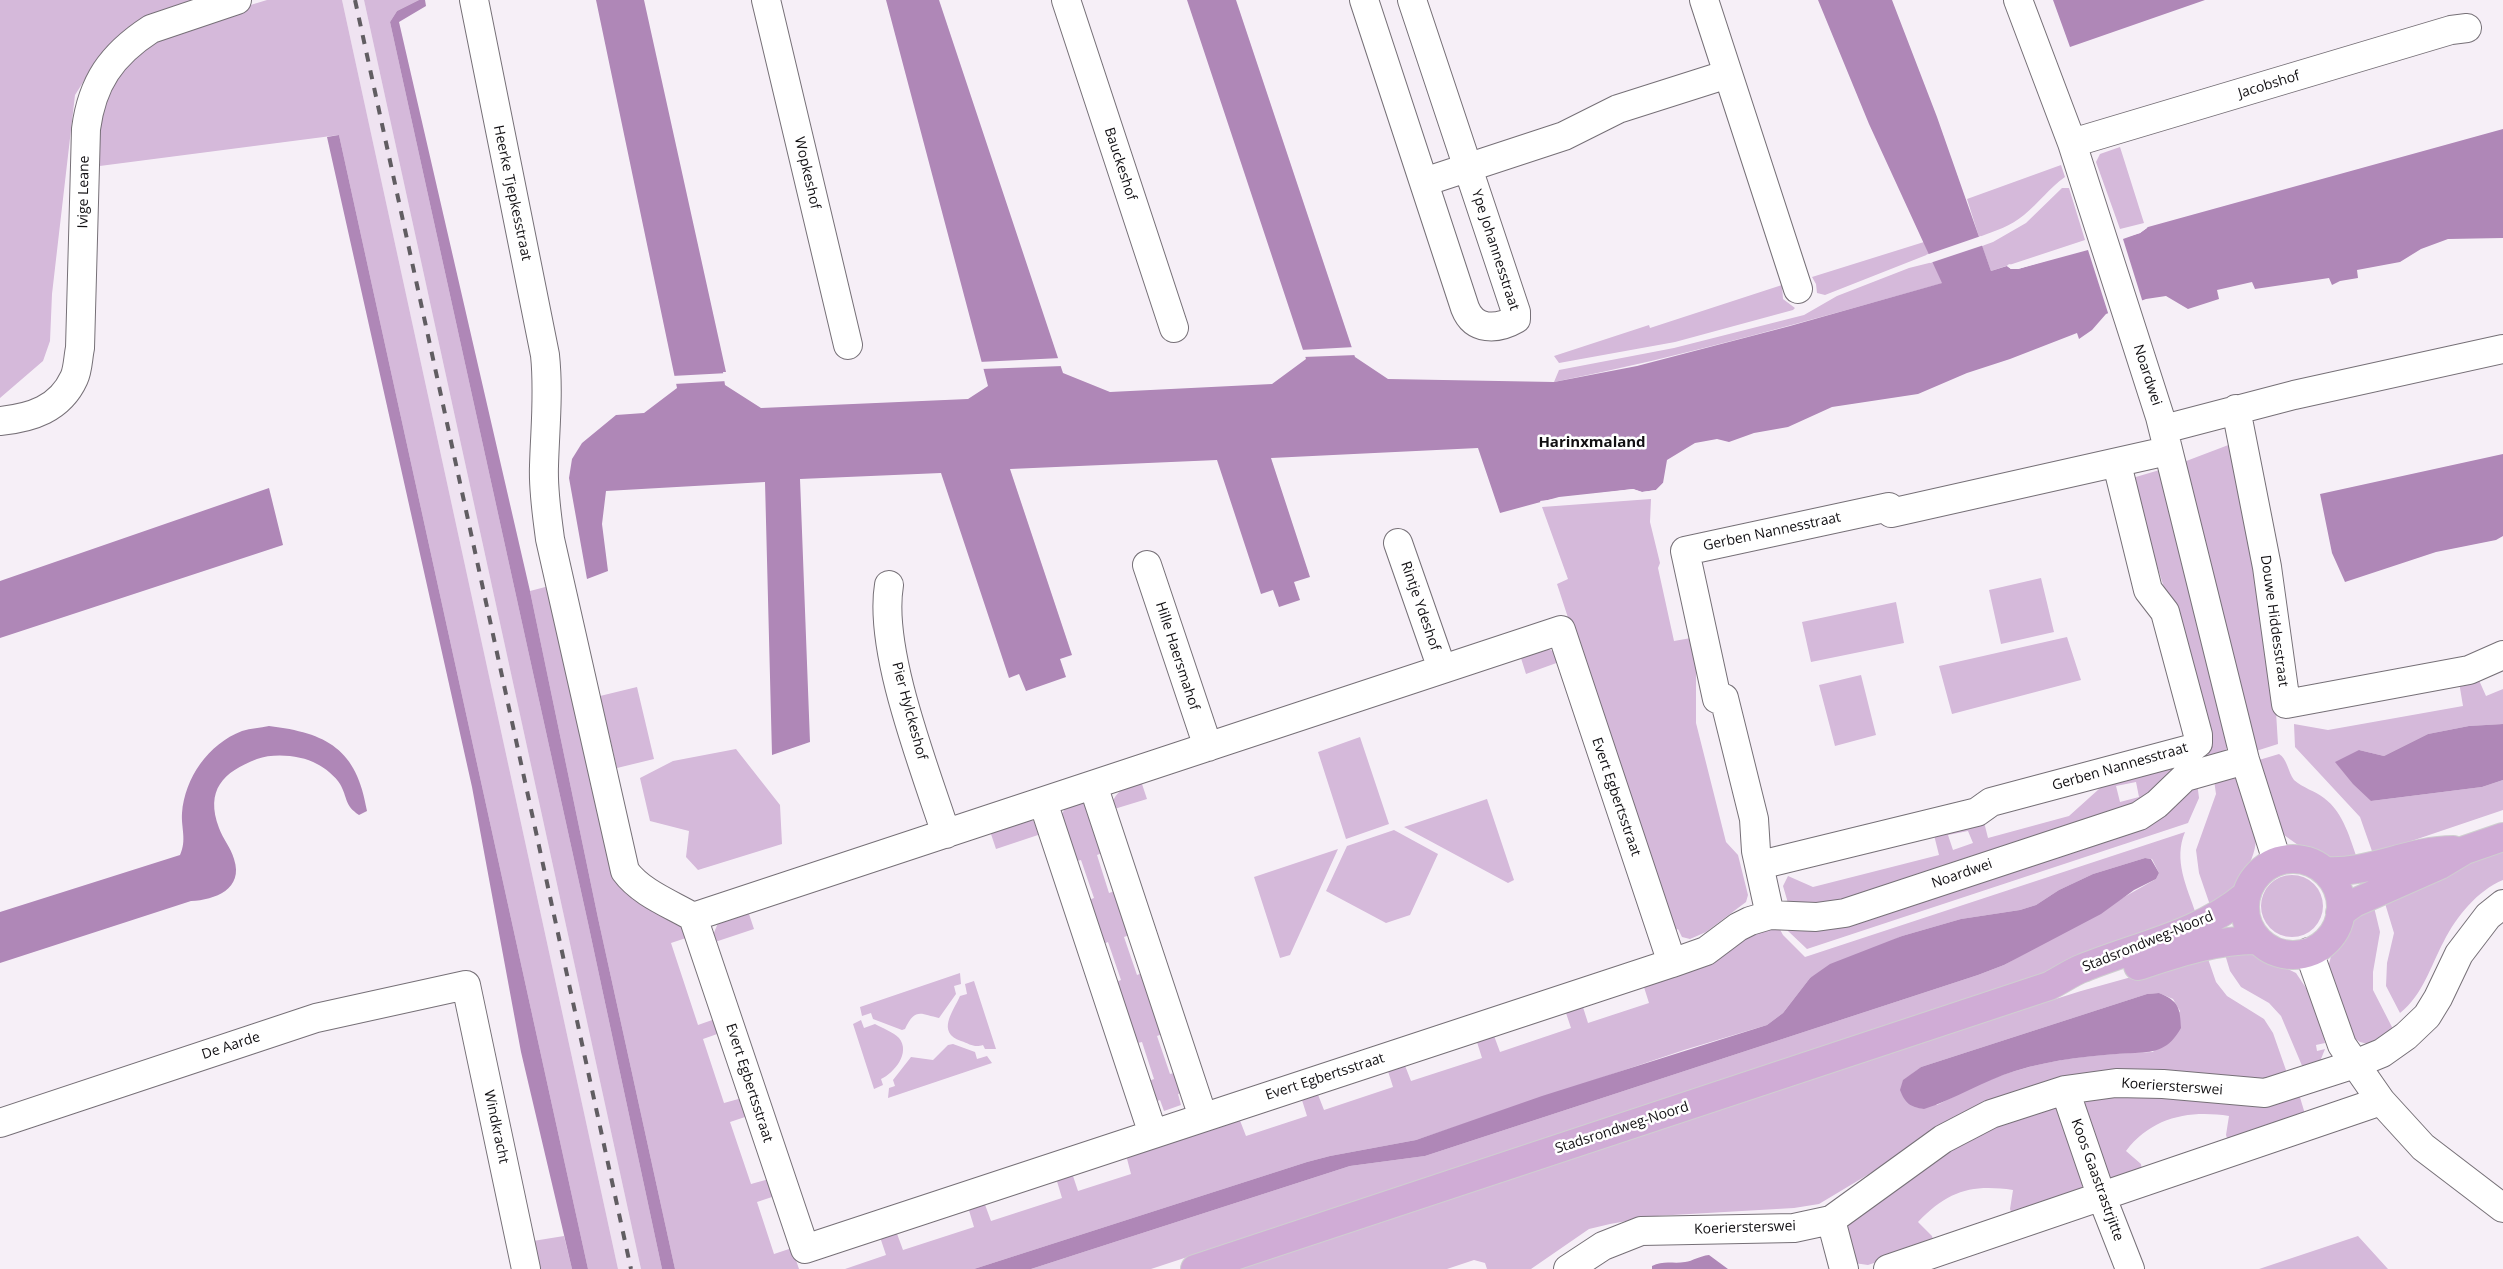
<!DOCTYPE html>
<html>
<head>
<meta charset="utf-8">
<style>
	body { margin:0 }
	canvas { display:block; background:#f6eff7 }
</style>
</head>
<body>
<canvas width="2503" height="1269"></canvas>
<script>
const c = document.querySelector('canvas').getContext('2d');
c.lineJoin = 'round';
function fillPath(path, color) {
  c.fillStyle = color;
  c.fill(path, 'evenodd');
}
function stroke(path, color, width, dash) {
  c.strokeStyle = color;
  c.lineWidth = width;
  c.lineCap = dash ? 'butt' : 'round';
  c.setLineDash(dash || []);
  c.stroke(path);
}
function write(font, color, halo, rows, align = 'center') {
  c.font = font + ' "Open Sans",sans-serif';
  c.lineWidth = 5;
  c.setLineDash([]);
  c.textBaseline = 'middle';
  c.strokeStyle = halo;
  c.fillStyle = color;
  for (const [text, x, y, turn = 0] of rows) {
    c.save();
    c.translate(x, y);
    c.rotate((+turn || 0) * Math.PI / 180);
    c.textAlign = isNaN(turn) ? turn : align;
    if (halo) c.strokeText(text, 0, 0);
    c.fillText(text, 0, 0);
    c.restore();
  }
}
fillPath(new Path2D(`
	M 342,0 L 364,0 L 641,1269 L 618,1269 Z`), '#efe3f1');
fillPath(new Path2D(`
	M 0,0 L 214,0 L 102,60 L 87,76 L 75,95 L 52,294 L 50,341 L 43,361 L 0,398 Z
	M 267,0 L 342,0 L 618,1269 L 588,1269 L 339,135 L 92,167 L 101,98 L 133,52 L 178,27 Z
	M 364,0 L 419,0 L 397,11 L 390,22 L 588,923 L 662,1269 L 641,1269 Z
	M 2120,147 L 2144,223 L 2120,229 L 2096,162 L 2100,154 Z
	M 2061,165 L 2065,177 C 2049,188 2039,203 2024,215 C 2011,226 1995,231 1979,237 L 1967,199 Z
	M 2062,188 L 2069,188 L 2085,240 L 1991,271 L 1982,246 L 1993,242 L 2026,223 Z
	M 1924,242 L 1929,254 L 1825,295 L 1817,293 L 1816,284 L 1812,277 Z
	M 1933,262 L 1943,283 C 1814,319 1686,356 1554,382 L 1559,370 L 1674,348 L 1804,315 L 1837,296 L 1909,268 Z
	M 1782,285 L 1783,299 L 1795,308 L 1793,310 L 1675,342 L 1559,363 L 1554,356 L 1649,325 L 1650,328 Z
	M 2231,444 L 2256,565 L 2274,712 L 2276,712 L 2278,744 L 2256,751 L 2181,463 Z
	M 2163,469 L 2229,744 L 2223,755 L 2209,761 L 2207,748 L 2210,730 L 2129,479 Z
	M 1651,499 L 1650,522 L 1660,563 L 1658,568 L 1674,641 L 1691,638 L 1696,663 L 1696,723 L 1726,842 L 1738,855 L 1748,895 L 1746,902 L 1706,932 L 1690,939 L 1682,937 L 1678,929 L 1671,932 L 1557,584 L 1568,579 L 1542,507 Z
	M 2041,578 L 2054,632 L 2001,644 L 1989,590 Z
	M 549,586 L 614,876 L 683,923 L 689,937 L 671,943 L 698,1025 L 715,1019 L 720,1033 L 703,1039 L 724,1103 L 742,1098 L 748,1116 L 730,1122 L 751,1184 L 769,1179 L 775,1196 L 757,1202 L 774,1254 L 792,1248 L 799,1269 L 675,1269 L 598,918 L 530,591 Z
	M 1896,602 L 1904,643 L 1811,662 L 1802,622 Z
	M 2067,637 L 2081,680 L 1952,714 L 1939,666 Z
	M 1548,649 L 1553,651 L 1562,661 L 1526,674 L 1520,655 Z
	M 1861,675 L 1876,735 L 1835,746 L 1819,685 Z
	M 2478,678 L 2486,696 L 2503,689 L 2503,724 L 2469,726 L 2428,734 L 2384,756 L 2359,750 L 2371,801 L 2482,787 L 2503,780 L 2503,810 L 2373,854 L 2360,817 L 2295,747 L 2294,724 L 2328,730 L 2463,706 L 2459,682 Z
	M 637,687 L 654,759 L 617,768 L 600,696 Z
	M 1360,737 L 1389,824 L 1346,839 L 1318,752 Z
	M 736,749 L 780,805 L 782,844 L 698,870 L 686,857 L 689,831 L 650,821 L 640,778 L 673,761 Z
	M 2279,754 C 2287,758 2288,772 2294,780 C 2303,788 2315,791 2324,798 C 2344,813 2350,839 2358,861 L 2335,861 L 2298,845 L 2284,835 L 2279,830 L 2259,760 Z
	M 2186,763 L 2144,801 L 1836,904 L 1788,903 L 1783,886 L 1788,876 L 1813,887 L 1939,855 L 1933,831 L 1983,818 L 1988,838 L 2069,816 L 2109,780 ZM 2136,782 L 2139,797 L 2120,802 L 2116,786 ZM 1968,831 L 1973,843 L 1953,850 L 1948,835 Z
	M 2231,775 L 2237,778 L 2256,838 C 2255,868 2232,890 2211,908 L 2199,873 L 2196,850 L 2216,794 L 2214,780 Z
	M 1141,781 L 1147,799 L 1111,810 C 1113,791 1125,788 1141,781 Z
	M 2197,782 L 2199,798 L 2188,823 L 1807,949 L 1788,931 L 1784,923 Z
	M 1487,799 L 1514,880 L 1508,883 L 1404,827 Z
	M 1082,802 L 1085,803 L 1105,852 L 1097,855 L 1109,893 L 1118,890 L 1132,934 L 1124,937 L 1137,975 L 1145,972 L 1165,1033 L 1157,1036 L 1170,1074 L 1178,1072 L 1185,1092 L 1178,1094 L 1181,1105 L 1164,1111 L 1160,1100 L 1152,1103 L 1146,1082 L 1154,1079 L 1142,1042 L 1133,1044 L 1113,983 L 1121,980 L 1108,942 L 1101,945 L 1086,901 L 1094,898 L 1081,860 L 1073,862 L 1060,817 L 1066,807 Z
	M 1030,820 L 1036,822 L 1044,833 L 996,849 L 990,831 Z
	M 1394,830 L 1438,854 L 1410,915 L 1386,923 L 1326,891 L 1347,846 Z
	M 2185,832 C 2173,860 2187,887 2196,914 L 2056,970 L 1151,1269 L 1031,1269 L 1350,1166 L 1425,1156 L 1978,975 L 2004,965 L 2156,879 L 2159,873 L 2152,859 L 2145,858 L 2093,874 L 2059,890 L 2036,905 L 2020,910 L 1961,919 L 1902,936 L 1810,978 L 1783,1013 L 1767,1025 L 1684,1050 L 1416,1140 L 1330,1156 L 1307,1162 L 974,1269 L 845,1269 L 886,1255 L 880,1237 L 896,1231 L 903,1250 L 974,1227 L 968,1207 L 984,1202 L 991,1221 L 1062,1198 L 1056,1178 L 1072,1173 L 1078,1191 L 1131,1174 L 1126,1155 L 1239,1118 L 1246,1136 L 1307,1116 L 1301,1097 L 1317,1092 L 1324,1110 L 1393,1087 L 1387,1068 L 1404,1063 L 1411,1081 L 1482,1058 L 1476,1039 L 1493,1033 L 1500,1052 L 1571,1028 L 1565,1010 L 1582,1004 L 1588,1023 L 1649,1003 L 1643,984 L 1777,924 L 1783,935 L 1805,957 Z
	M 2503,848 L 2503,880 C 2478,890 2456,917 2444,941 C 2431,965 2423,995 2400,1013 L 2386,986 L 2387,963 L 2394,933 L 2384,900 Z
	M 1338,849 L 1290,955 L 1280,958 L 1254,877 Z
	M2261 906a31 31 0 1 1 62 0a31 31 0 1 1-62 0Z
	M 2373,903 L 2380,932 L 2373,972 L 2373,990 L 2393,1029 L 2389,1037 L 2368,1044 L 2360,1042 L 2350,1035 L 2328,967 L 2332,953 L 2352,919 Z
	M 748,911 L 754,929 L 715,942 L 713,935 L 718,923 Z
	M 2224,951 L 2255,953 L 2296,973 L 2310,994 L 2324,1038 L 2325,1043 L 2316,1045 L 2317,1051 L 2325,1049 L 2319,1064 L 2303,1068 L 2281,1016 L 2269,1003 L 2241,987 L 2230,971 Z
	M 2207,956 L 2216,982 L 2227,996 L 2264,1019 L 2273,1033 L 2287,1073 L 2265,1081 L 1973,1109 L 1948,1120 L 1884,1165 L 1819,1204 L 1794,1208 L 1655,1216 L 1610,1224 L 1589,1229 L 1531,1269 L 1487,1269 L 1485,1263 L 1474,1260 L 1447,1269 L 1224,1269 L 1824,1072 L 2081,991 ZM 2159,993 L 2173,999 L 2180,1011 L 2153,1052 C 2106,1054 2060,1057 2015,1071 C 1988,1079 1962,1092 1937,1105 L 1904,1080 L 1921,1067 L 2147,994 Z
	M 960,973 L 961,984 L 954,986 L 956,994 L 939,1018 C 921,1014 915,1007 905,1029 L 902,1030 L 873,1019 L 871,1013 L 862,1016 L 860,1007 Z
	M 974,981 L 996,1049 L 985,1049 L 983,1045 C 974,1048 970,1044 961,1041 C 936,1032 953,1012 960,996 L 967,994 L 965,984 Z
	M 861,1020 L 864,1028 L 875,1024 C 882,1028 893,1032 899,1038 C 911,1053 894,1073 881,1079 L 883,1085 L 874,1089 L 853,1024 Z
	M 953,1044 L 975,1052 L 977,1059 L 987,1056 L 992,1063 L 888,1098 L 889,1088 L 895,1086 L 893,1080 L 911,1057 L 933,1060 L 948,1045 Z
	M 2081,1094 L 2299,1094 L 2305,1114 L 2228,1141 L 2226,1135 L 2229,1116 C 2189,1110 2152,1117 2126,1151 L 2141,1164 L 2142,1171 L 2114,1180 L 2105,1176 Z
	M 2054,1100 L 2084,1183 L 2080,1192 L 2012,1215 L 2010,1209 L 2013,1190 C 1971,1184 1948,1191 1918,1222 L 1932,1236 L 1934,1243 L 1868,1265 L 1854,1263 L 1845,1226 L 1960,1138 Z
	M 564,1236 L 572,1269 L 539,1269 L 533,1241 Z
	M 2358,1236 L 2388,1269 L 2259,1269 Z`), '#d5b9da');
fillPath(new Path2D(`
	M 419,0 L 425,0 L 426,6 L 399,22 L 530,591 L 598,918 L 675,1269 L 662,1269 L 588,923 L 390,22 L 397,11 Z
	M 596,0 L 644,0 L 726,372 L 723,372 L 725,385 L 761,408 L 968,399 L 988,386 L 886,0 L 939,0 L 1063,373 L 1110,392 L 1272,384 L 1306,359 L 1187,0 L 1236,0 L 1355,357 L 1388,379 L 1554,382 L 1637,366 L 1790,326 L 1942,283 L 1869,124 L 1818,0 L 1892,0 L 1937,117 L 1991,271 L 2007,266 L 2011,269 L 2018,269 L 2140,233 L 2148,227 L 2503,129 L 2503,238 L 2448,239 L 2421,249 L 2400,262 L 2357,270 L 2358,278 L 2340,281 L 2332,285 L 2329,278 L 2255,289 L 2252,282 L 2217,290 L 2219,299 L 2188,309 L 2166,296 L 2146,299 L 2106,314 L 2092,330 L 2079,339 L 2077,333 L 2010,359 L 1967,373 L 1918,394 L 1832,407 L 1788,427 L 1754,433 L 1729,442 L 1717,439 L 1695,443 L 1667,460 L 1663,483 L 1656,490 L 1642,492 L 1633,489 L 1559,497 L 1500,513 L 1478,448 L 1271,458 L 1310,577 L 1294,582 L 1300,600 L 1279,607 L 1273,590 L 1261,594 L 1217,460 L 1010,469 L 1072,655 L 1060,659 L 1066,677 L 1026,691 L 1019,674 L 1009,678 L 941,473 L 800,479 L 810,742 L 772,755 L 765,482 L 606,491 L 602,524 L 608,571 L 587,579 L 569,478 L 572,459 L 582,443 L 616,415 L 644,413 L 677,388 Z
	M 2053,0 L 2205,0 L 2070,47 Z
	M 339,135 L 588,1269 L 572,1269 L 521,1052 L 472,787 L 327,137 Z
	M 2503,454 L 2503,536 L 2496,540 L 2436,552 L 2345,582 L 2332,553 L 2320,494 Z
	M 269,488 L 283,545 L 0,638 L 0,581 Z
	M 2503,724 L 2503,780 L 2482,787 L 2371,801 L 2353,784 L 2335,762 L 2359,750 L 2384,756 L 2428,734 L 2469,726 Z
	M 269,726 C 327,733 357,749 367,811 L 359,815 C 344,805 348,798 340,784 C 336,777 324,767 317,764 C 301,755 274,753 257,759 C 223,772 205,790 219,828 C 223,839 231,848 234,859 C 244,889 215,900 191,901 L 0,963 L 0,912 L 180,855 C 187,840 181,828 182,813 C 185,778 208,744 242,731 C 251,728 260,728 269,726 Z
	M 2145,858 L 2151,859 L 2159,873 L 2156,879 L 2134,890 L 2101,914 L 2004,965 L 1978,975 L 1425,1156 L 1350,1166 L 1031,1269 L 974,1269 L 1307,1162 L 1330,1156 L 1416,1140 L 1542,1096 L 1767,1025 L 1783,1013 L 1810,978 L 1830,964 L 1902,936 L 1961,919 L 2020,910 L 2036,905 L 2059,890 L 2093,874 Z
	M 2159,993 C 2179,1001 2180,1008 2181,1028 C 2169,1049 2157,1052 2135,1053 C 2094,1055 2054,1059 2015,1071 C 1983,1081 1955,1099 1924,1109 C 1910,1107 1905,1103 1900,1090 L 1903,1080 L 1921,1067 L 2147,994 Z
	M 1709,1255 L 1728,1269 L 1652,1269 L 1652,1266 C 1663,1260 1673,1264 1685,1262 C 1693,1261 1699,1256 1709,1255 Z`), '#af87b7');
fillPath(new Path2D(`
	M 2146,226 L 2147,228 L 2140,233 L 2123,239 L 2143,303 L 2109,316 L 2088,250 L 2018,269 L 2011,269 L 2007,266 L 2009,264 L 2018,267 L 2065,254 L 2139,230 Z
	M 1981,236 L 1984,245 L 1930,263 L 1926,255 Z
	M 1355,347 L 1357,355 L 1303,357 L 1300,350 Z
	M 1061,358 L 1063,366 L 981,369 L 979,362 Z
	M 728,373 L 726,374 L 727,381 L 674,384 L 672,376 Z
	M 1663,483 L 1665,485 L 1657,493 L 1642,494 L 1633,492 L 1541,503 L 1540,501 L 1633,489 L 1642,492 L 1656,490 Z`), '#f6eff7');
const minor = new Path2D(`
	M 474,0 L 545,355 C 549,393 545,429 544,466 C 543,491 547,515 550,539 L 625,871 C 641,893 671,904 693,917
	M 766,0 L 848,345
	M 1066,0 L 1174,328
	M 1364,0 L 1465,308 C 1474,331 1497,330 1516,319 L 1516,312 L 1412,0
	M 1704,0 L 1798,289
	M 2018,0 L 2072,143 L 2160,417 L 2245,760 L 2277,861
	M 2072,143 L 2451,30 L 2467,28
	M 1424,182 L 1564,136 L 1618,109 L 1728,74
	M 2236,409 L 2267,567 L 2286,704 L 2469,670 L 2503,655
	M 0,421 C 31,418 60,409 74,378 C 78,370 78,357 80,348 L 86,129 C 92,83 111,55 151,29 L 237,0
	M 2164,429 L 2294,395 L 2503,349
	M 1398,543 L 1442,669
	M 1147,565 L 1208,747
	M 889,585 C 878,651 925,769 946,834
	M 1561,630 L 1672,963 L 805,1249 L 693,917 Z
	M 1093,785 L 1203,1117
	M 1043,802 L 1153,1134
	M 1760,865 L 1977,812 L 1991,802 L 2190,749 L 2198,743 L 2198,735 L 2165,612 L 2148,590 L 2117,464
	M 1770,915 L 1756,851 L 1754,819 L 1724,698 L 1717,699 L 1685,551 L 1889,507 L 1891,513 L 2167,451
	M 2309,952 L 2342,1045 L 2381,1101 L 2423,1147 L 2503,1208
	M 1672,963 L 1706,951 L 1738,927 L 1750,921 L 1770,915 L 1816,917 L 1845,913 L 2139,816 L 2157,804 L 2185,777 L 2245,760
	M 2065,1090 L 2101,1195 L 2130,1269
	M 0,1123 L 316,1018 L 466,985 L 526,1269
	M 1831,1220 L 1844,1269
	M 1568,1269 L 1603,1246 L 1641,1231 L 1794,1228 L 1831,1220 L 1943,1139 L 1991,1114 L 2065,1090 L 2116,1083 L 2163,1084 L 2265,1093 L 2355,1064 L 2382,1053 L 2406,1036 L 2427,1016 L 2438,998 L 2459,954 L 2488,916 L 2503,904
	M 1888,1269 L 2381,1101`);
const major = new Path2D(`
	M2245 907a48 48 0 1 1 96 0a48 48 0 1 1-96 0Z
	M 2325,871 C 2369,874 2409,850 2453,850
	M 2340,913 L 2354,903 L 2440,865 L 2465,850 L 2503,837
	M 2138,966 C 2175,954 2218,939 2258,940
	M 1195,1269 L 2049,986 C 2061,980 2072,972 2083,968 C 2137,946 2200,934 2245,896`);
stroke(minor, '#767077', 30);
stroke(major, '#cfcfd0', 30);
stroke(minor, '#fff', 28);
stroke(major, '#d0acd6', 28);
stroke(new Path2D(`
	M 355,0 L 631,1269`), '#615d62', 4, [9, 9]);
write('14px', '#110f12', '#fff', [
	["Jacobshof",2269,85,-17],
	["Bauckeshof",1120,164,72],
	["Wopkeshof",807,173,77],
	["Ivige Leane",84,192,-89],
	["Heerke Tjepkesstraat",512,193,78],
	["Ype Johannesstraat",1495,250,72],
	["Noardwei",2147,375,72],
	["Gerben Nannesstraat",1772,532,-12],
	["Rintje Ydeshof",1420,606,71],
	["Douwe Hiddesstraat",2274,621,82],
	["Hille Haersmahof",1177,656,72],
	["Pier Hylckeshof",909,711,75],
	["Gerben Nannesstraat",2120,767,-16],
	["Evert Egbertsstraat",1616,797,71],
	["Noardwei",1962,874,-19],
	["Stadsrondweg-Noord",2148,942,-22],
	["De Aarde",231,1046,-18],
	["Evert Egbertsstraat",1325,1077,-18],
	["Evert Egbertsstraat",749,1083,72],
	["Koeriersterswei",2172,1087,4],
	["Windkracht",496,1127,78],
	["Stadsrondweg-Noord",1622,1128,-18],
	["Koos Gaastrastrjitte",2097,1180,70],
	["Koeriersterswei",1745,1228,-2]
]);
write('bold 15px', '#110f12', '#fff', [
	["Harinxmaland",1592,443]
]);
</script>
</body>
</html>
